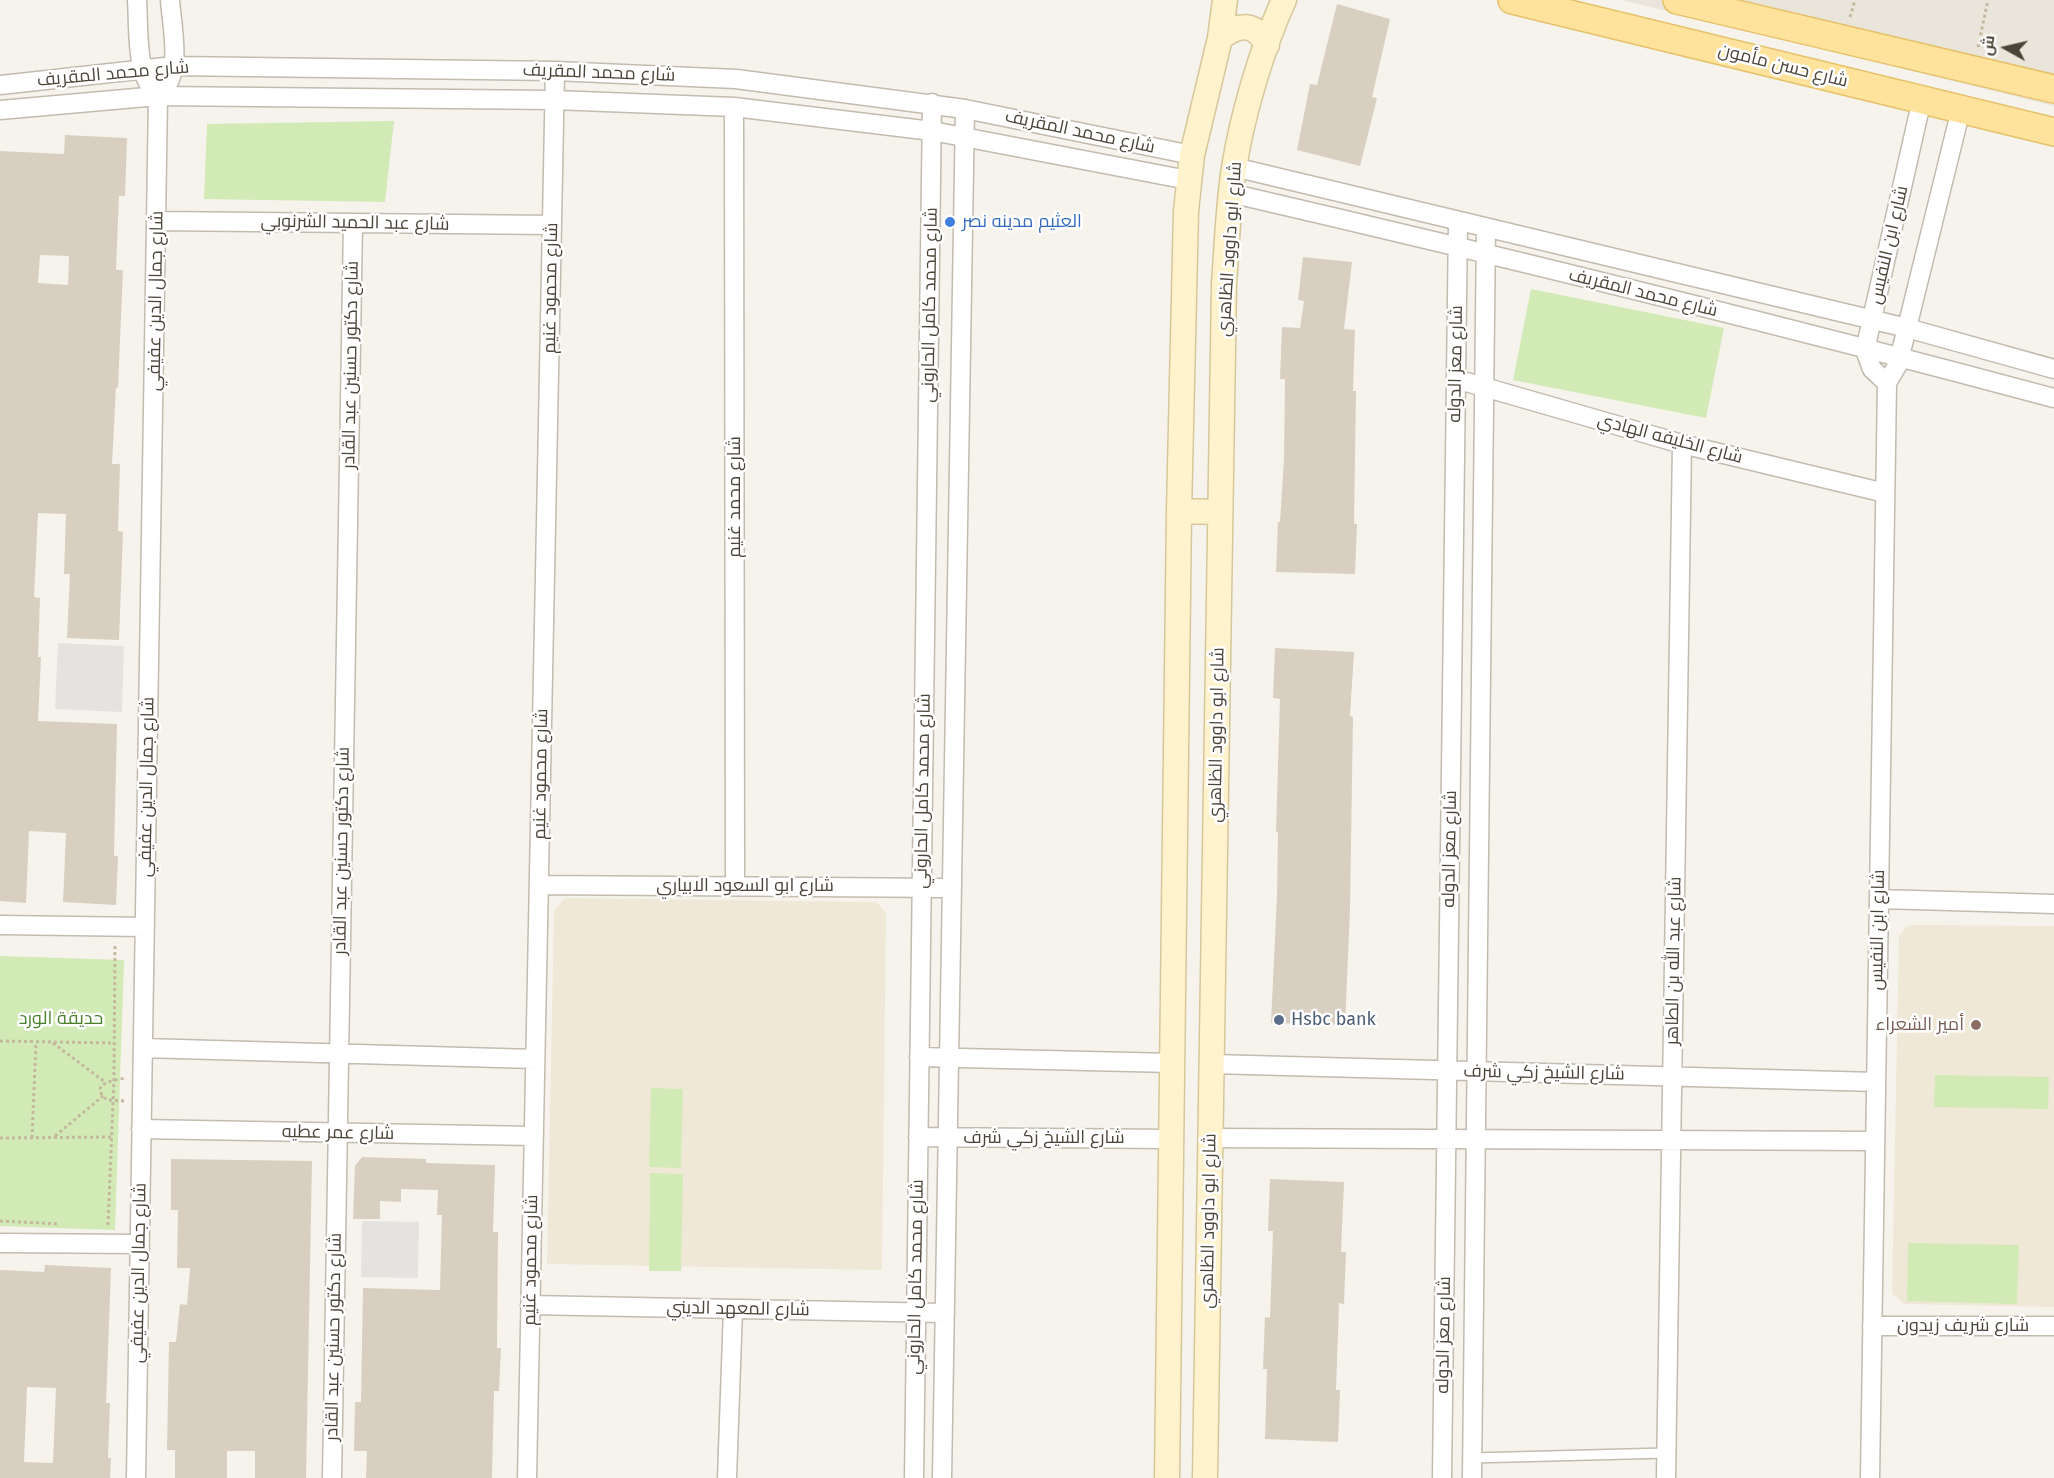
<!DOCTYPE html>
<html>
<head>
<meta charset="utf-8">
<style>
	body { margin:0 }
	#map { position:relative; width:2054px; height:1478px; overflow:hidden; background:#f6f3ec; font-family:"Fira Sans",Cairo,sans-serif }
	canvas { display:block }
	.north { position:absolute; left:1976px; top:18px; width:60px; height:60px; -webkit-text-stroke:4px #fff; paint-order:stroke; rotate:278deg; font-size:16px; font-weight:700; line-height:24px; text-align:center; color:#4b4439 }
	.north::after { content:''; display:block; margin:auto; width:21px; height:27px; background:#4b4439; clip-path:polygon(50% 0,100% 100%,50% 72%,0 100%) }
</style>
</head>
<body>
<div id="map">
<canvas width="2054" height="1478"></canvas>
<div class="north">ش</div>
</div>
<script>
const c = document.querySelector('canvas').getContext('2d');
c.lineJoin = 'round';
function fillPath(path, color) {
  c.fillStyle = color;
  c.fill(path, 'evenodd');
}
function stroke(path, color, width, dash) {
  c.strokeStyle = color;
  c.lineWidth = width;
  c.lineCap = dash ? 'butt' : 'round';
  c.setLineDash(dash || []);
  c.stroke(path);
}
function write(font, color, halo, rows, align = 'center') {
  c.font = font + ' "Fira Sans",Cairo,sans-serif';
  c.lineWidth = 5;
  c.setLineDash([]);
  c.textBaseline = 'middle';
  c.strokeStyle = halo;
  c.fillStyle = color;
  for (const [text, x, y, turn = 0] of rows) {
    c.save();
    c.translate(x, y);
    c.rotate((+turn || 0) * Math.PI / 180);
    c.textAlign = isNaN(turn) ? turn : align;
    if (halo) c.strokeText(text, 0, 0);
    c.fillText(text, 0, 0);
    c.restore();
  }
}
fillPath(new Path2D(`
	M 1622,0 L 2054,0 L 2054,106 Z`), '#eae5da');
fillPath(new Path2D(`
	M 565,898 L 877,902 L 886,913 L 882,1270 L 547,1264 L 554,911 Z
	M 1912,925 L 2054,926 L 2054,1307 L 1904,1304 L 1892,1293 L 1899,936 L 1906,927 Z`), '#efe8d6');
fillPath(new Path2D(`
	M 394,121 L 385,202 L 204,199 L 207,124 Z
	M 1531,289 L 1724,328 L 1706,418 L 1513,380 Z
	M 0,956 L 124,960 L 115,1230 L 0,1226 Z
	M 1935,1075 L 2049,1077 L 2048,1109 L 1934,1107 Z
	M 651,1088 L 683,1089 L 681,1168 L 649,1167 Z
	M 650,1173 L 683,1174 L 681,1271 L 649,1271 Z
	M 1908,1243 L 2019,1245 L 2017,1304 L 1907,1301 Z`), '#d2eab5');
fillPath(new Path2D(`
	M 58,643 L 124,646 L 122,712 L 55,709 Z
	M 362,1221 L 419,1222 L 418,1278 L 361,1277 Z`), '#e5e3e0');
fillPath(new Path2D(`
	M 1337,4 L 1390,19 L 1372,97 L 1377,98 L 1360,166 L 1297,150 L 1310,84 L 1317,85 Z
	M 65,135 L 127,138 L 125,196 L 119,196 L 116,270 L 123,270 L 118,388 L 116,387 L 112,464 L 120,464 L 118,531 L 123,532 L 119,640 L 67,638 L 70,574 L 64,574 L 66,514 L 38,513 L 34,597 L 40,598 L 38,657 L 41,657 L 38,721 L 117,724 L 114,856 L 118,856 L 116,905 L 63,902 L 66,833 L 29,831 L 26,903 L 0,901 L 0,151 L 64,154 ZM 40,255 L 69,256 L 68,285 L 38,283 Z
	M 1303,257 L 1352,262 L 1344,329 L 1355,330 L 1353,391 L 1356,391 L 1354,524 L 1357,524 L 1355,574 L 1276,572 L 1278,522 L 1280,522 L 1284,459 L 1285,379 L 1280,379 L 1282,327 L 1300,328 L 1304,301 L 1298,300 Z
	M 1275,648 L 1354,652 L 1350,716 L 1353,717 L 1350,910 L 1345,1025 L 1271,1023 L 1277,896 L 1278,832 L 1276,832 L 1280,699 L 1273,698 Z
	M 362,1157 L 426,1159 L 426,1163 L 495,1165 L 493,1232 L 498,1232 L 497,1348 L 501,1348 L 499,1391 L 494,1391 L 492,1478 L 366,1478 L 367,1451 L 354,1451 L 355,1402 L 361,1402 L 363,1288 L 440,1290 L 442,1215 L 437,1215 L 438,1190 L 401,1189 L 401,1202 L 380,1201 L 380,1219 L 353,1219 L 355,1166 Z
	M 171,1159 L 312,1161 L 306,1478 L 255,1478 L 255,1451 L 227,1451 L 227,1478 L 175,1478 L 175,1450 L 167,1450 L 169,1342 L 176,1342 L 180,1304 L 187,1305 L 190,1268 L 177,1268 L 178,1210 L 171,1210 Z
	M 1270,1179 L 1344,1182 L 1341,1252 L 1346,1252 L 1344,1304 L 1339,1303 L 1336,1390 L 1340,1390 L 1338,1442 L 1265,1439 L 1267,1369 L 1263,1369 L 1265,1317 L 1270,1318 L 1273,1231 L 1268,1231 Z
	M 45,1265 L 111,1268 L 106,1403 L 110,1403 L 108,1458 L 111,1458 L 110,1478 L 0,1478 L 0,1270 L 44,1272 ZM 27,1387 L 56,1388 L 53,1463 L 24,1462 Z`), '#d8cfc1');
const lane = new Path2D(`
	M 1472,1458 L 1666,1453`);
const street = new Path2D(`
	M 137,0 C 139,29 135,76 158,96
	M 0,85 L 174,66 L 555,71 L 736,79 L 965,109 L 1192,155
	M 734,107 L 735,886
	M 0,110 L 158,96 L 554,100 L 734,107 L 932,131 L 1188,180
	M 1234,167 L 1907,328 L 2054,369
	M 1230,193 C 1506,257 1781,325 2054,398
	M 157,221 L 552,225
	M 1456,379 L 1682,444 L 1885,493
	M 1887,383 L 1872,369 L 1865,350 L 1922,99
	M 539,885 L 952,888
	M 1879,899 L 2054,904
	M 0,925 L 145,927
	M 143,1048 L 535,1059
	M 919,1057 L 1172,1063
	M 1212,1064 L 1876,1082
	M 141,1129 L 534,1136
	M 918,1137 L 1171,1139
	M 1211,1138 L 1875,1141
	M 0,1243 L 140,1244
	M 530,1305 L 945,1313
	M 1872,1326 L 2054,1326
	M 136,1478 L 158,96 C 184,75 172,30 170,0
	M 332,1478 L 353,223
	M 527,1478 L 555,71
	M 727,1478 L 733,1309
	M 914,1478 L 932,103
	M 942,1478 L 965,109
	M 1442,1478 L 1458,221
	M 1472,1478 L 1486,228
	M 1666,1478 L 1682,444
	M 1870,1478 L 1887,383 L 1898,364 L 1961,109`);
const secondary = new Path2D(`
	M 1220,38 C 1239,23 1255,22 1267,45
	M 1179,511 L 1220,512
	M 1167,1478 L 1179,511 L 1186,211 L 1192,155 L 1220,38 L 1225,0
	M 1205,1478 L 1224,284 C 1227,245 1228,206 1234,168 C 1242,116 1262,48 1284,0`);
const primary = new Path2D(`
	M 1512,0 L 2054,132
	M 1677,0 L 2054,89`);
stroke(lane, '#c2bbae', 12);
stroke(street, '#c2bbae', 21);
stroke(secondary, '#d6c79b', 27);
stroke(primary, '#e6c16a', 30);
stroke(new Path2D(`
	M 1850,17 L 1855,0
	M 1978,47 L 1988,0
	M 0,1041 L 113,1043
	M 53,1043 L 105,1082
	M 124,1101 L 107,1100 C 88,1084 113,1080 126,1078
	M 55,1136 L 103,1096
	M 0,1138 L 112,1137
	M 32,1138 L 36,1042
	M 0,1221 L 60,1224
	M 108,1225 L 114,1079 L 115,943`), '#c4b79f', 3, [3, 3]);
stroke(lane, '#fff', 9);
stroke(street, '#fff', 18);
stroke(secondary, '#fff3cd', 24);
stroke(primary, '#ffe39c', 27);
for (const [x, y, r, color] of [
	[950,222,6,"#3f7fe0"],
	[1279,1020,6,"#5c6f8a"],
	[1976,1025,6,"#8d6e63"]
]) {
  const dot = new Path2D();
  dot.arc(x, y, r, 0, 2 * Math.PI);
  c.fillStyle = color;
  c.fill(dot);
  stroke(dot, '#fff', 2);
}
write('18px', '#4b4439', '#fff', [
	["شارع حسن مأمون",1783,66,14],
	["شارع محمد المقريف",599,73,2],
	["شارع محمد المقريف",113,74,-5],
	["شارع محمد المقريف",1080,132,12],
	["شارع عبد الحميد الشرنوبي",355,223,1],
	["شارع ابن النفيس",1889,245,-77],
	["شارع ابو داوود الظاهري",1230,249,-86],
	["شارع محمود غنيم",551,288,-89],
	["شارع محمد المقريف",1643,293,14],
	["شارع جمال الدين عفيفي",156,301,-89],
	["شارع محمد كامل الحاروني",930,305,-89],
	["شارع معز الدوله",1456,364,-89],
	["شارع دكتور حسنين عبد القادر",351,365,-89],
	["شارع الخليفه الهادي",1670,439,15],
	["شارع محمد غنيم",735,497,-90],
	["شارع ابو داوود الظاهري",1217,735,-89],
	["شارع محمود غنيم",541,774,-89],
	["شارع جمال الدين عفيفي",147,787,-89],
	["شارع محمد كامل الحاروني",923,791,-89],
	["شارع معز الدوله",1450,849,-89],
	["شارع دكتور حسنين عبد القادر",342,851,-89],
	["شارع ابو السعود الابياري",745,886],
	["شارع ابن النفيس",1878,930,-89],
	["شارع عبد الله بن الطاهر",1674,961,-89],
	["شارع الشيخ زكي شرف",1544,1073,1],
	["شارع عمر عطيه",338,1133,1],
	["شارع الشيخ زكي شرف",1044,1138],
	["شارع ابو داوود الظاهري",1209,1221,-89],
	["شارع محمود غنيم",531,1260,-89],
	["شارع جمال الدين عفيفي",139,1273,-89],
	["شارع محمد كامل الحاروني",916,1277,-89],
	["شارع المعهد الديني",738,1309,1],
	["شارع شريف زيدون",1963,1326],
	["شارع معز الدوله",1444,1335,-89],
	["شارع دكتور حسنين عبد القادر",334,1337,-89]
]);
write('18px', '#366cbe', '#fff', [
	["العثيم مدينه نصر",962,222]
], 'left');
write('18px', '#4a7f2a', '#fff', [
	["حديقة الورد",61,1019]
]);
write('18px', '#4e5e75', '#fff', [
	["Hsbc bank",1291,1020]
], 'left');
write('18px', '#785e54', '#fff', [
	["أمير الشعراء",1964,1025]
], 'right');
</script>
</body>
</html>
